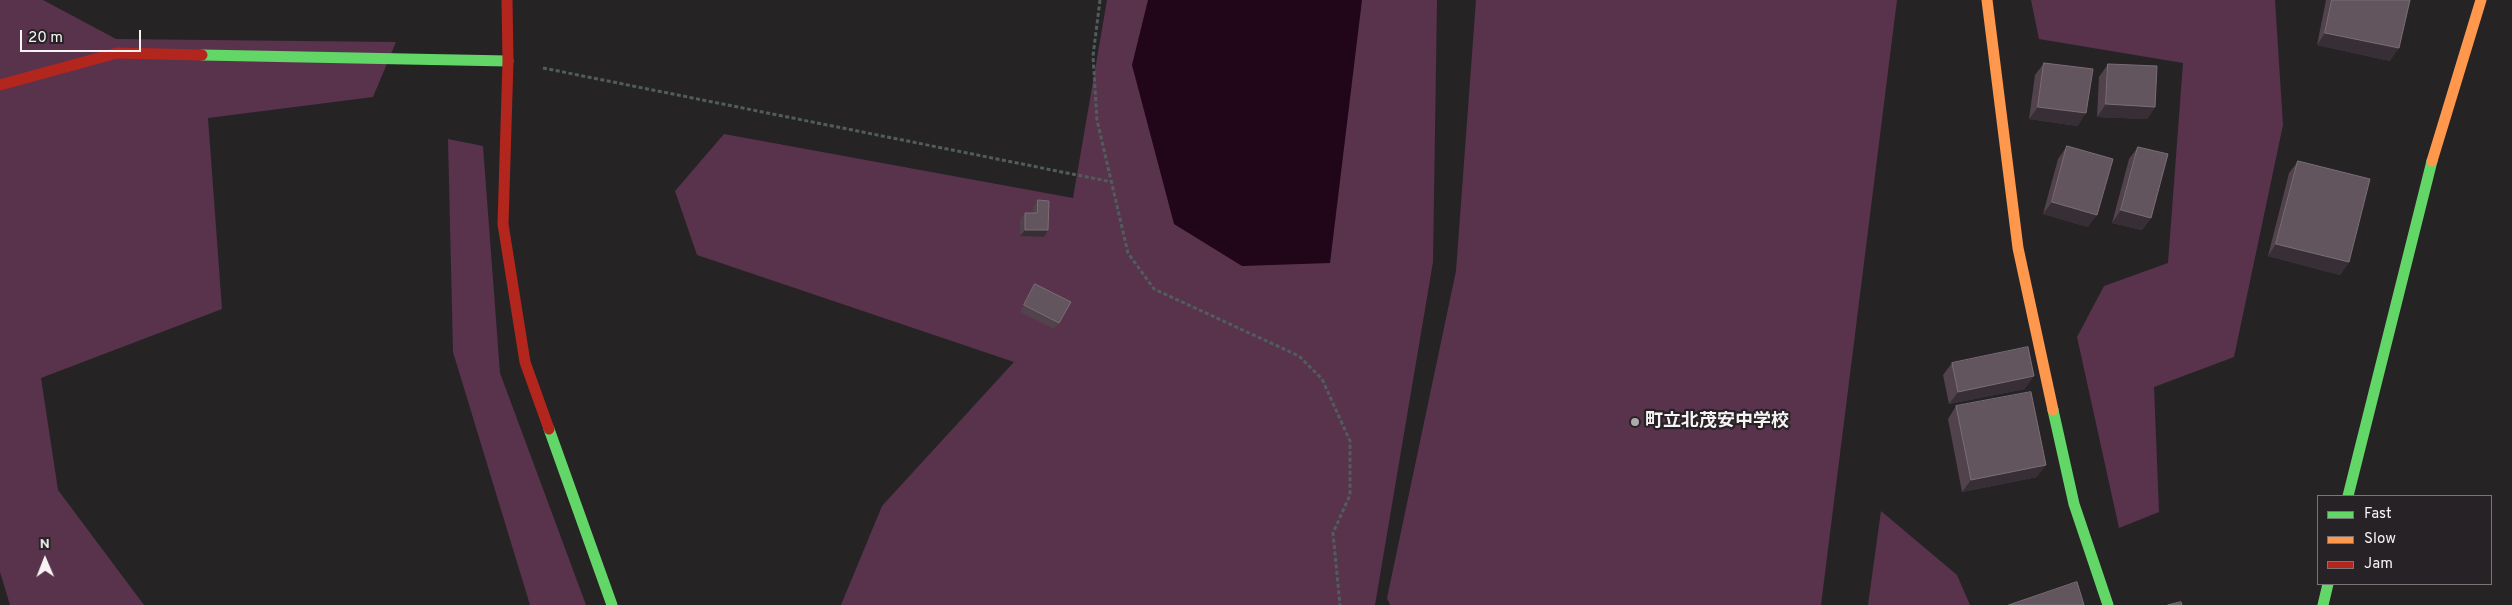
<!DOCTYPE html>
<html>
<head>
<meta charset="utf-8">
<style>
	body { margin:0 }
	#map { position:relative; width:2512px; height:605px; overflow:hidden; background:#262325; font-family:Overpass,sans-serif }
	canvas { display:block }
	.legend { position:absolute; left:2317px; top:495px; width:175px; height:90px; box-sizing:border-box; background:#272225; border:1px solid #7a7678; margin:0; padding:6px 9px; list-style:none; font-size:15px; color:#f7f3f5 }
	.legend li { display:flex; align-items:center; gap:10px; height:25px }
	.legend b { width:25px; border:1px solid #7a7678 }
	.north { position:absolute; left:20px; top:535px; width:50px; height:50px; -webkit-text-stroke:4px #272225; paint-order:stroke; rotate:359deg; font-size:14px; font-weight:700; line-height:20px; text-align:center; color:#f7f3f5 }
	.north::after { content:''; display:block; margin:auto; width:18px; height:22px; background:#f7f3f5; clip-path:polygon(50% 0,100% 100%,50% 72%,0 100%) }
	.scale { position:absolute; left:20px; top:30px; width:121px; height:22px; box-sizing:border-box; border:2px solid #f7f3f5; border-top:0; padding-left:6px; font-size:15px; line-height:18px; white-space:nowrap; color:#f7f3f5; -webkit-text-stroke:4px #272225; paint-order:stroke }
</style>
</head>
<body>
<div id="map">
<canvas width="2512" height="605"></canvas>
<ul class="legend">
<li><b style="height:6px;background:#63d668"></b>Fast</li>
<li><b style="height:6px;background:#ff974d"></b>Slow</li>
<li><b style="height:6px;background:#b3261e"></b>Jam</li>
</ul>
<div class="north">N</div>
<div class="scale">20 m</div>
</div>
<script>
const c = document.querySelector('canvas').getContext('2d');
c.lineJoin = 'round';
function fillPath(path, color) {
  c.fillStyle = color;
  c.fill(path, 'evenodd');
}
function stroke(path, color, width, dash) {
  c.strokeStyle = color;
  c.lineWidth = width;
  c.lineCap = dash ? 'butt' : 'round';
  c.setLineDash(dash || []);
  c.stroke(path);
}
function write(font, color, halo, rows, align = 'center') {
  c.font = font + ' Overpass,"Noto Sans JP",sans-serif';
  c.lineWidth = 4.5;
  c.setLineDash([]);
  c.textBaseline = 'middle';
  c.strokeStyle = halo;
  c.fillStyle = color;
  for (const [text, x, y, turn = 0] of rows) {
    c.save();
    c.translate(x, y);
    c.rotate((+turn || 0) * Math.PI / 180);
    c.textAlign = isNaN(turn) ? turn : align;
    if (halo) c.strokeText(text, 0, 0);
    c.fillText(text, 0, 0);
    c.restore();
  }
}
fillPath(new Path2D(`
	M 0,0 L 43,0 L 116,39 L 396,42 L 373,97 L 208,118 L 222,309 L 41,378 L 58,490 L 144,605 L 10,605 L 0,572 Z
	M 1107,0 L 1437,0 L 1433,262 L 1375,605 L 841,605 L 882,506 L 1014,362 L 697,255 L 675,191 L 724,134 L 1073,198 Z
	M 1476,0 L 1897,0 L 1821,605 L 1390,605 L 1387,598 L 1456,271 Z
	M 2031,0 L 2275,0 L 2283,125 L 2234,357 L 2154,387 L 2159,512 L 2119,528 L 2077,337 L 2104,286 L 2168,263 L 2183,63 L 2039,39 Z
	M 448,139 L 483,146 L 500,373 L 586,605 L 530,605 L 453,352 Z
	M 1881,511 L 1957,575 L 1970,605 L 1868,605 Z`), '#59334c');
fillPath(new Path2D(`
	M 1148,0 L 1362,0 L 1330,263 L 1242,266 L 1174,224 L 1132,65 Z`), '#210518');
stroke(new Path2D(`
	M 1100,0 L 1093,56 L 1097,120 L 1128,253 L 1154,289 L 1299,356 L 1322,379 L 1350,441 L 1350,495 L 1333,533 L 1340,605
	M 543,68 L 1112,182`), '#505d5d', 3, [4, 2.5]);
stroke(new Path2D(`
	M 202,55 L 508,61
	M 2053,410 L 2074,504 L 2108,605
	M 549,429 L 612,605
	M 2348,496 L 2432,161
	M 2323,605 L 2328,584`), '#63d668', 11);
stroke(new Path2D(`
	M 1987,0 L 2018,248 L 2053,410
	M 2432,161 L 2481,0`), '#ff974d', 11);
stroke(new Path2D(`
	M 507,0 L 508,61 L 503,224 L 525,362 L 549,429
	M 0,85 L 117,53 L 202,55`), '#b3261e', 11);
fillPath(new Path2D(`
	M 2326,0 L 2410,0 L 2390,61 L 2317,45 Z
	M 2044,63 L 2078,126 L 2029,119 L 2035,75 Z
	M 2108,64 L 2155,107 L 2147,119 L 2097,117 L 2099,77 Z
	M 2067,146 L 2088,227 L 2043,214 L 2058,159 Z
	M 2138,147 L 2151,218 L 2142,230 L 2112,223 L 2129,159 Z
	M 2298,161 L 2349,262 L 2340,275 L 2268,256 L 2289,173 Z
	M 1038,200 L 1044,237 L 1020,236 L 1020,220 L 1025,213 L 1033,213 L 1033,207 Z
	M 1035,284 L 1059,323 L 1054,329 L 1020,312 L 1030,291 Z
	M 1952,363 L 2025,389 L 1949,404 L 1943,375 Z
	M 1956,406 L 2037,477 L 1962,492 L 1948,419 Z`), '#51424c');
fillPath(new Path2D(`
	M 2325,33 L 2399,48 L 2390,61 L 2317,45 Z
	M 2106,104 L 2155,107 L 2147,119 L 2097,117 Z
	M 2038,107 L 2086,113 L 2078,126 L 2029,119 Z
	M 2052,202 L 2097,215 L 2088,227 L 2043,214 Z
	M 2121,210 L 2151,218 L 2142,230 L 2112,223 Z
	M 1025,230 L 1048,230 L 1044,237 L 1020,236 Z
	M 2276,244 L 2349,262 L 2340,275 L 2268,256 Z
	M 2034,376 L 2025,389 L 1949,404 L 1958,392 Z
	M 2046,465 L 2037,477 L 1962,492 L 1971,480 Z`), '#382e35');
const building = new Path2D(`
	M 2332,0 L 2410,0 L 2399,48 L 2325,33 Z
	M 2044,63 L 2093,69 L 2086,113 L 2038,107 Z
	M 2108,64 L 2157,66 L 2155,107 L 2106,104 Z
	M 2067,146 L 2113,159 L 2097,215 L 2052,202 Z
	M 2138,147 L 2168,154 L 2151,218 L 2121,210 Z
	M 2298,161 L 2370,179 L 2349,262 L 2276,244 Z
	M 1038,200 L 1049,201 L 1048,230 L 1025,230 L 1025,213 L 1037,213 Z
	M 1035,284 L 1071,302 L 1059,323 L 1024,305 Z
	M 2028,347 L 2034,376 L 1958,392 L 1952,363 Z
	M 2031,392 L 2046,465 L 1971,480 L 1956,406 Z
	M 2077,582 L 2084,605 L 2009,605 Z
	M 2181,602 L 2182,605 L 2168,605 Z`);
fillPath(building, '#62555e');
stroke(building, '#7a6e76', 1);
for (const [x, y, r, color] of [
	[1635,422,5,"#aeaaac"]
]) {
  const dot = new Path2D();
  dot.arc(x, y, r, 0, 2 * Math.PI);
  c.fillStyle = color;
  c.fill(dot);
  stroke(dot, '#272225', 2);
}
write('bold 18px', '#f7f3f5', '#272225', [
	["町立北茂安中学校",1645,422]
], 'left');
</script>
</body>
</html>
